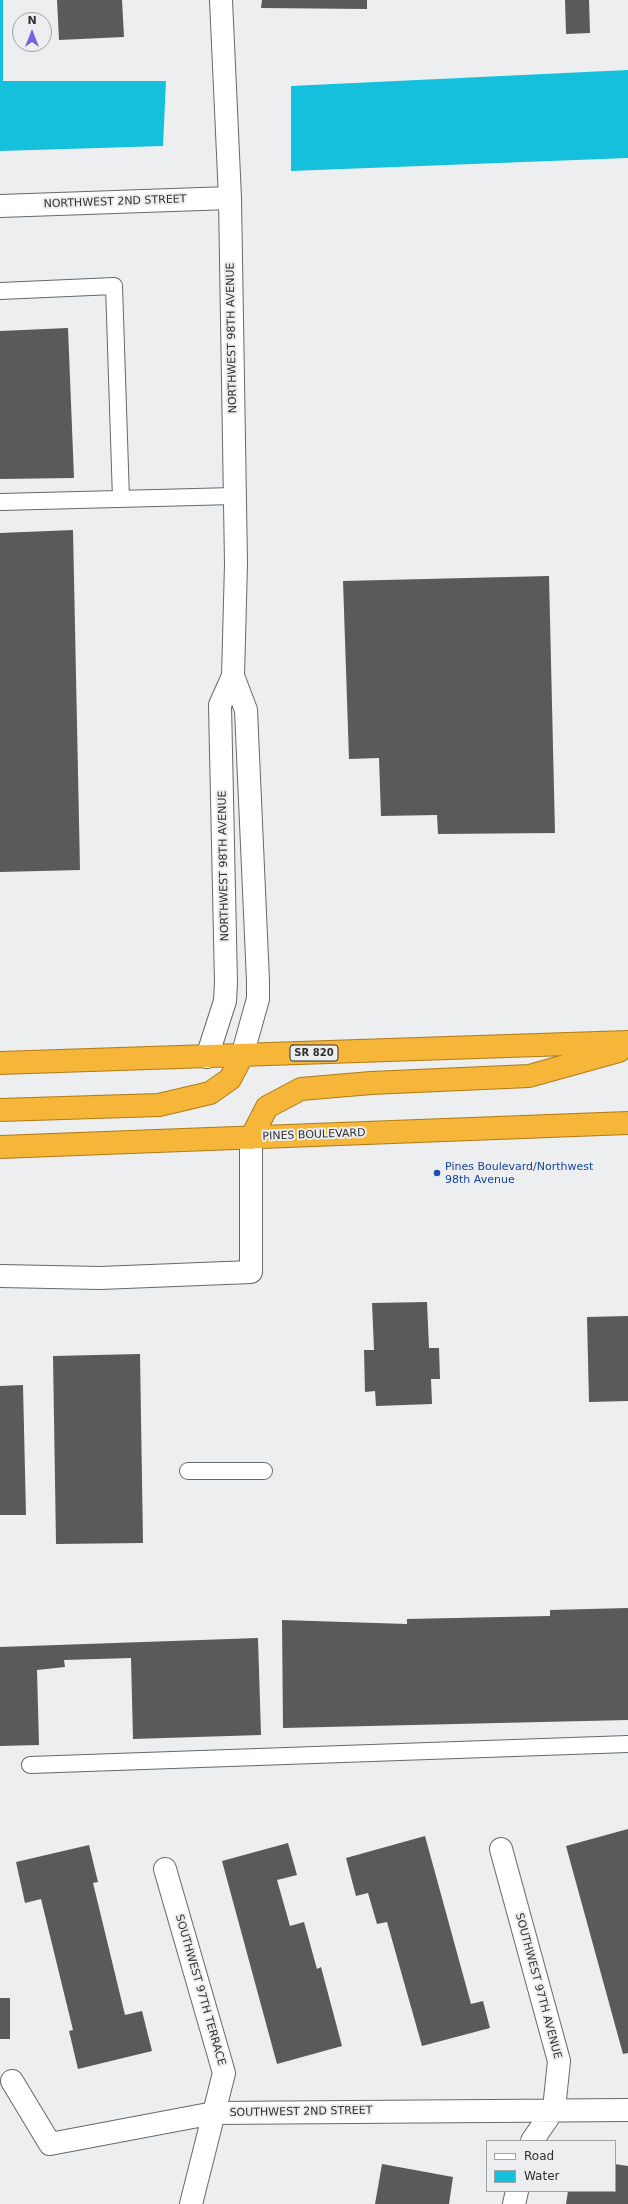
<!DOCTYPE html>
<html>
<head>
<meta charset="utf-8">
<style>
	body { margin:0 }
	#map { position:relative; width:628px; height:2204px; overflow:hidden; background:#edeef0; font-family:"DejaVu Sans",sans-serif }
	canvas { display:block }
	.legend { position:absolute; left:486px; top:2140px; width:130px; height:52px; box-sizing:border-box; background:#edeef0; border:1px solid #a1a2a3; margin:0; padding:5px 7px; list-style:none; font-size:12px; color:#2f3030 }
	.legend li { display:flex; align-items:center; gap:8px; height:20px }
	.legend b { width:20px; border:1px solid #a1a2a3 }
	.north { position:absolute; left:12px; top:12px; width:40px; height:40px; box-sizing:border-box; background:#edeef0; border:1px solid #a1a2a3; border-radius:50%; rotate:0deg; font-size:11px; font-weight:700; line-height:16px; text-align:center; color:#2f3030 }
	.north::after { content:''; display:block; margin:auto; width:14px; height:18px; background:#7463de; clip-path:polygon(50% 0,100% 100%,50% 72%,0 100%) }
</style>
</head>
<body>
<div id="map">
<canvas width="628" height="2204"></canvas>
<ul class="legend">
<li><b style="height:5px;background:#fff"></b>Road</li>
<li><b style="height:11px;background:#14c0dc"></b>Water</li>
</ul>
<div class="north">N</div>
</div>
<script>
const c = document.querySelector('canvas').getContext('2d');
c.lineJoin = 'round';
function fillPath(path, color) {
  c.fillStyle = color;
  c.fill(path, 'evenodd');
}
function stroke(path, color, width, dash) {
  c.strokeStyle = color;
  c.lineWidth = width;
  c.lineCap = dash ? 'butt' : 'round';
  c.setLineDash(dash || []);
  c.stroke(path);
}
function write(font, color, halo, rows, align = 'center') {
  c.font = font + ' "DejaVu Sans",sans-serif';
  c.lineWidth = 4;
  c.setLineDash([]);
  c.textBaseline = 'middle';
  c.strokeStyle = halo;
  c.fillStyle = color;
  for (const [text, x, y, turn = 0] of rows) {
    c.save();
    c.translate(x, y);
    c.rotate((+turn || 0) * Math.PI / 180);
    c.textAlign = isNaN(turn) ? turn : align;
    if (halo) c.strokeText(text, 0, 0);
    c.fillText(text, 0, 0);
    c.restore();
  }
}
fillPath(new Path2D(`
	M 0,0 L 3,0 L 3,81 L 166,81 L 163,146 L 0,151 Z
	M 628,70 L 628,158 L 291,171 L 291,86 Z`), '#14c0dc');
fillPath(new Path2D(`
	M 57,0 L 122,0 L 124,37 L 59,40 Z
	M 262,0 L 367,0 L 367,9 L 261,8 Z
	M 565,0 L 589,0 L 590,33 L 566,34 Z
	M 68,328 L 74,478 L 0,479 L 0,331 Z
	M 73,530 L 80,870 L 0,872 L 0,533 Z
	M 549,576 L 555,833 L 438,834 L 437,815 L 381,816 L 379,758 L 349,759 L 343,581 Z
	M 427,1302 L 429,1348 L 439,1348 L 440,1379 L 431,1379 L 432,1404 L 376,1406 L 375,1391 L 365,1392 L 364,1350 L 374,1350 L 372,1303 Z
	M 628,1316 L 628,1401 L 589,1402 L 587,1317 Z
	M 140,1354 L 143,1543 L 56,1544 L 53,1356 Z
	M 23,1385 L 26,1515 L 0,1515 L 0,1386 Z
	M 628,1608 L 628,1720 L 283,1728 L 282,1620 L 407,1624 L 407,1619 L 550,1616 L 550,1610 Z
	M 258,1638 L 261,1735 L 133,1739 L 131,1658 L 64,1660 L 65,1667 L 37,1670 L 39,1745 L 0,1746 L 0,1647 Z
	M 628,1829 L 628,2053 L 623,2054 L 566,1846 Z
	M 425,1836 L 471,2004 L 483,2001 L 490,2028 L 422,2046 L 387,1922 L 377,1924 L 368,1893 L 356,1896 L 346,1858 Z
	M 288,1843 L 297,1875 L 277,1880 L 290,1926 L 304,1922 L 317,1969 L 321,1967 L 342,2046 L 277,2064 L 222,1861 Z
	M 89,1845 L 98,1882 L 93,1883 L 125,2015 L 142,2011 L 152,2051 L 78,2069 L 69,2031 L 73,2030 L 41,1899 L 25,1903 L 16,1862 Z
	M 0,1998 L 10,1998 L 10,2039 L 0,2039 Z
	M 382,2164 L 453,2177 L 449,2204 L 375,2204 Z
	M 615,2164 L 628,2166 L 628,2204 L 566,2204 L 568,2191 L 615,2191 Z`), '#595a5c');
const service = new Path2D(`
	M 0,291 L 114,286 L 121,499
	M 0,502 L 234,496
	M 188,1471 L 264,1471
	M 30,1765 L 628,1744`);
const minor = new Path2D(`
	M 221,0 L 230,198 L 236,564 L 233,676 L 246,710 L 258,981 L 258,999 L 242,1056
	M 0,206 L 230,198
	M 207,1057 L 225,1001 L 226,983 L 220,705 L 233,676
	M 0,1276 L 100,1278 L 251,1272 L 251,1138
	M 501,1849 L 559,2061 L 554,2109 L 532,2141
	M 165,1869 L 224,2073 L 191,2204
	M 12,2081 L 50,2144 L 214,2113 L 628,2110
	M 514,2204 L 517,2191`);
const trunk = new Path2D(`
	M 0,1063 L 628,1042
	M 0,1110 L 159,1105 L 210,1093 L 230,1079 L 242,1056
	M 251,1138 L 267,1107 L 301,1089 L 371,1083 L 529,1076 L 619,1051
	M 0,1147 L 628,1123`);
stroke(service, '#666869', 18);
stroke(minor, '#666869', 24);
stroke(trunk, '#af7b17', 24);
stroke(service, '#fff', 16);
stroke(minor, '#fff', 22);
stroke(trunk, '#f6b63a', 22);
for (const [x, y, r, color] of [
	[437,1173,4,"#1a4fb4"]
]) {
  const dot = new Path2D();
  dot.arc(x, y, r, 0, 2 * Math.PI);
  c.fillStyle = color;
  c.fill(dot);
  stroke(dot, '#edeef0', 1.5);
}
for (const [x, y, w] of [
	[314,1053,48]
]) {
  const box = new Path2D();
  box.roundRect(x - w / 2, y - 8, w, 16, 3);
  c.fillStyle = '#edeef0';
  c.fill(box);
  stroke(box, '#2f3030', 1);
}
write('bold 10px', '#2f3030', null, [
	["SR 820",314,1053]
]);
write('11px', '#2f3030', '#edeef0', [
	["NORTHWEST 2ND STREET",115,202,-2],
	["NORTHWEST 98TH AVENUE",232,338,-91],
	["NORTHWEST 98TH AVENUE",224,866,-91],
	["PINES BOULEVARD",314,1135,-2],
	["SOUTHWEST 97TH AVENUE",538,1986,75],
	["SOUTHWEST 97TH TERRACE",200,1990,74],
	["SOUTHWEST 2ND STREET",301,2112,-1]
]);
write('11px', '#164399', '#edeef0', [
	["Pines Boulevard/Northwest",445,1167],
	["98th Avenue",445,1180]
], 'left');
</script>
</body>
</html>
